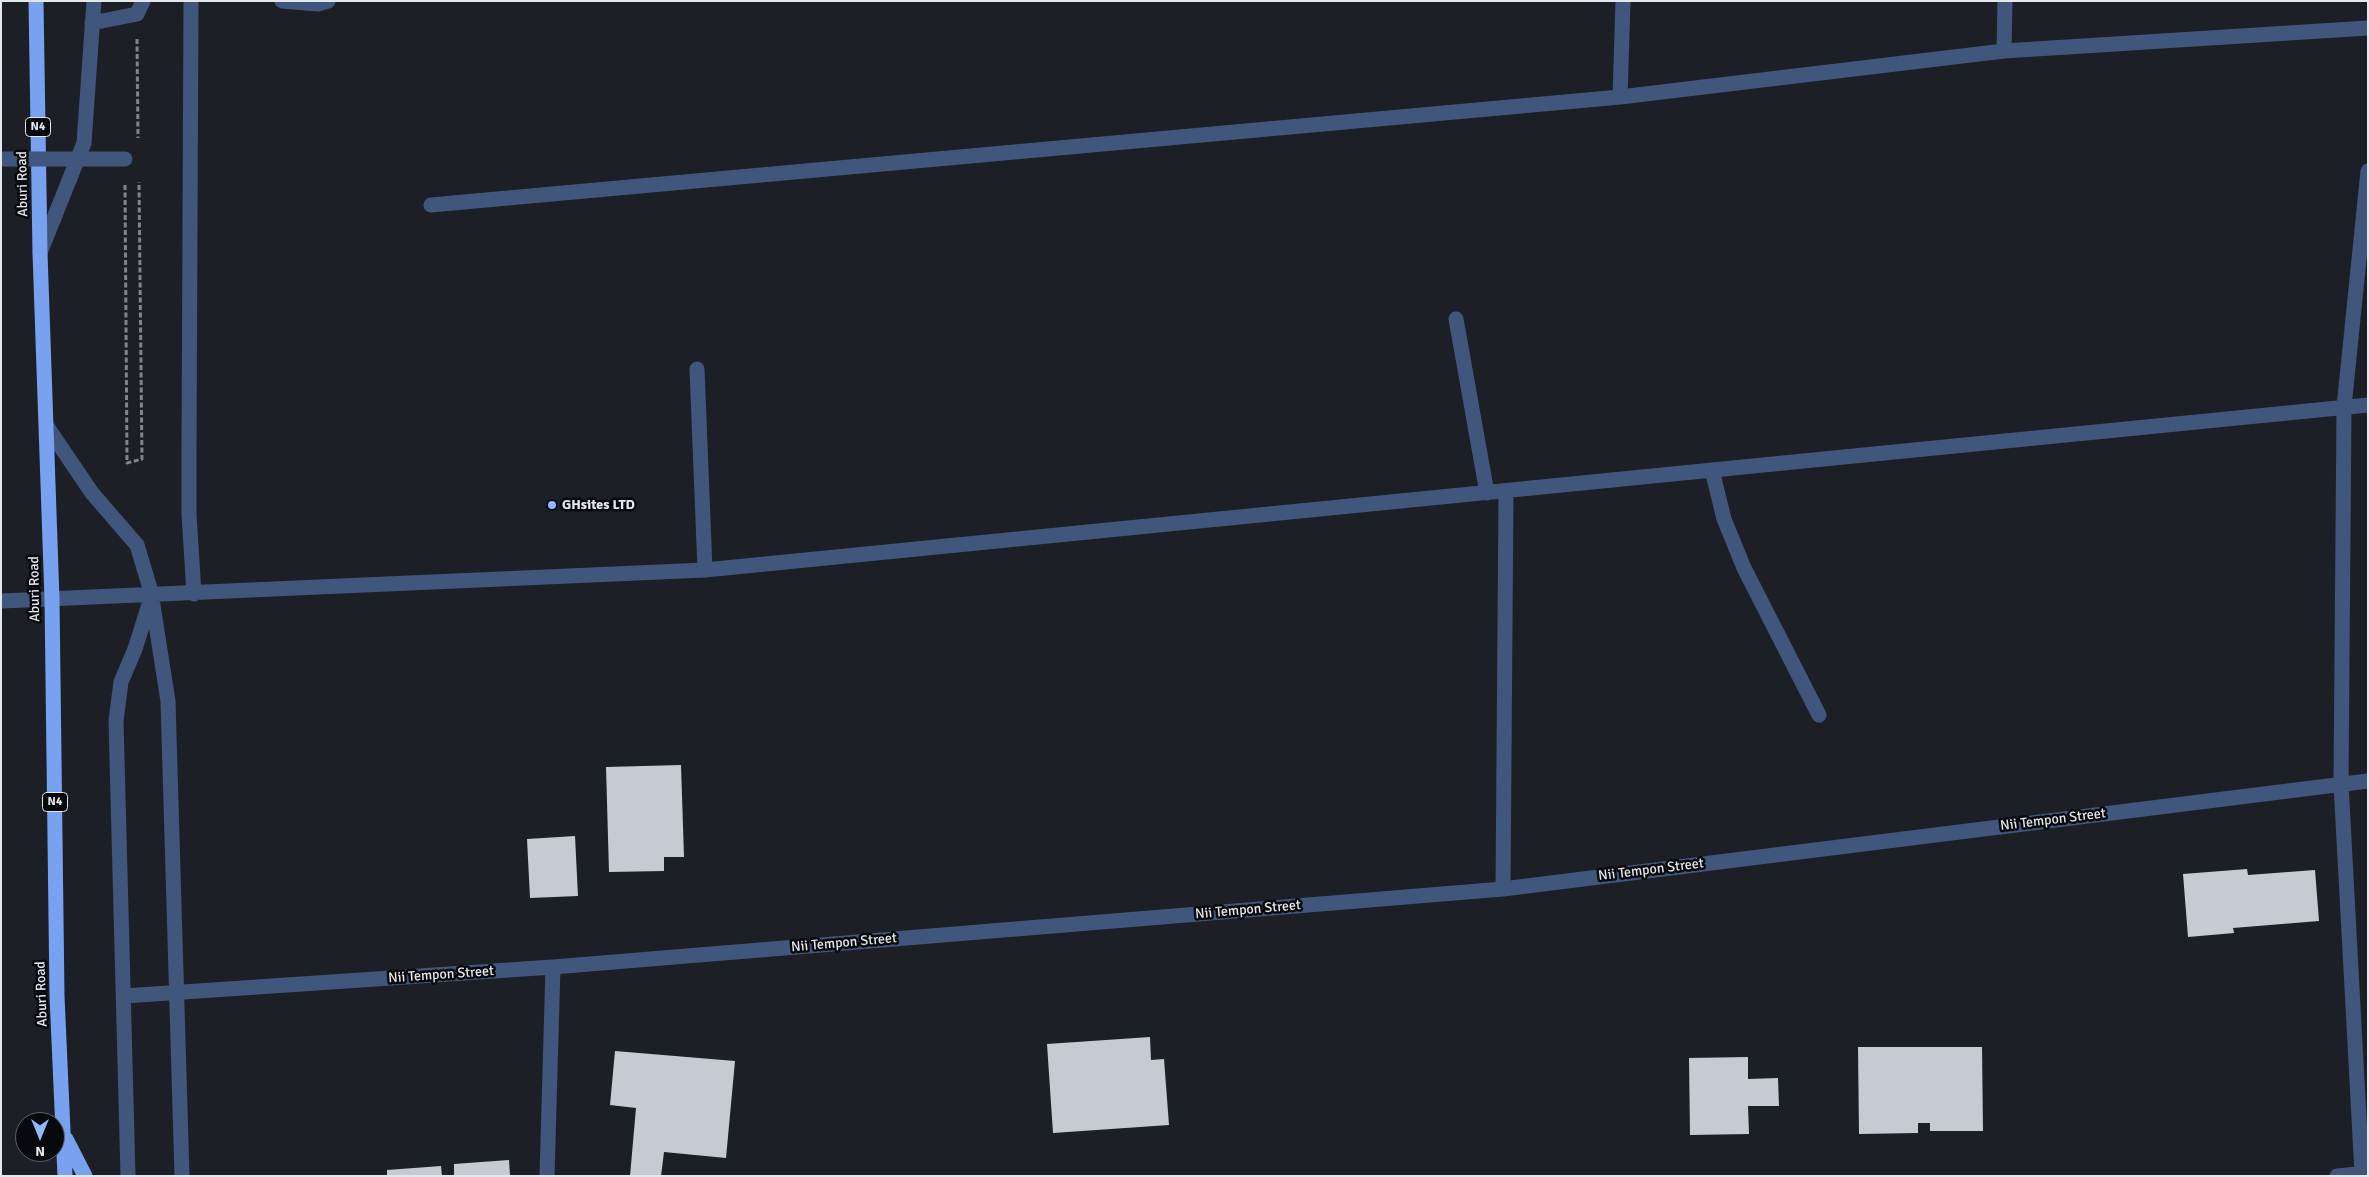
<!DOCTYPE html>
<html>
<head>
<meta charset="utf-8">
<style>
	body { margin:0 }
	#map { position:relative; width:2369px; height:1177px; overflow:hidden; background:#1c2026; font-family:Signika,sans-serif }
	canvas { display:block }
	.frame { position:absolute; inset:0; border:2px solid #e4e7eb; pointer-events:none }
	.north { position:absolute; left:15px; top:1112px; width:50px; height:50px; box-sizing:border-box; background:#08090c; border:1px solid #606265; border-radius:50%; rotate:180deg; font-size:14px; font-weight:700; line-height:20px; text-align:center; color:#e4e7eb }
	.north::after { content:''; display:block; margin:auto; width:18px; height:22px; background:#92b7fd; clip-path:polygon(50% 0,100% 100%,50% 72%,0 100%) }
</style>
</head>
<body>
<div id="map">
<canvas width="2369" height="1177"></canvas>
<div class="frame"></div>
<div class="north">N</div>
</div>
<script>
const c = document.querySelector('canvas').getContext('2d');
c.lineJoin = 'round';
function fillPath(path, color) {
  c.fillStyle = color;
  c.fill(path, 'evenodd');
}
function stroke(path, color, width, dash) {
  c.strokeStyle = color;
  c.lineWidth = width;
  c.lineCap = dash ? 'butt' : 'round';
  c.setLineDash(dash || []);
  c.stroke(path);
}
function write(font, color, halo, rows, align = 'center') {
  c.font = font + ' Signika,sans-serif';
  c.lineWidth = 5;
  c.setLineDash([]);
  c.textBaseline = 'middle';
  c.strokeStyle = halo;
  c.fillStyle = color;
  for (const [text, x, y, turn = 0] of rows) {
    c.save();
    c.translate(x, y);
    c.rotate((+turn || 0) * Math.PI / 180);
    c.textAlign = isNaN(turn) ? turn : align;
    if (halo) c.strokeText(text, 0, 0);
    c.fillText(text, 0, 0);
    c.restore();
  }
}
fillPath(new Path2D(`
	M 681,765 L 684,857 L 664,857 L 664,871 L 609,872 L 606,767 Z
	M 575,836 L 578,896 L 530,898 L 527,839 Z
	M 2247,869 L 2248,875 L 2315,870 L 2319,921 L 2233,928 L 2234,933 L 2188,937 L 2183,874 Z
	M 1150,1037 L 1151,1060 L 1164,1059 L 1169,1125 L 1053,1133 L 1047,1044 Z
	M 1858,1047 L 1982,1047 L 1983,1131 L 1930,1131 L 1930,1123 L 1918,1123 L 1918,1133 L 1859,1134 Z
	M 615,1051 L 735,1061 L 726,1158 L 664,1152 L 661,1176 L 630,1176 L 636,1108 L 610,1105 Z
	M 1748,1057 L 1748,1079 L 1778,1078 L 1779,1106 L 1748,1106 L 1749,1134 L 1690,1135 L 1689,1058 Z
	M 509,1160 L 510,1176 L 454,1176 L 454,1164 Z
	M 441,1166 L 442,1176 L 387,1176 L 387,1170 Z`), '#c6cbd3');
stroke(new Path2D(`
	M 137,39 L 138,138
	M 125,185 L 127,463 L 142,459 L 139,182`), '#818489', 3, [5, 2.5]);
stroke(new Path2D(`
	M 191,1 L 189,450 L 189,514 L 194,594
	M 282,1 L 318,4 L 328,1
	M 92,23 L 137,14 L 143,1
	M 2004,51 L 2005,1
	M 1620,97 L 1623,1
	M 431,205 L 1620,97 L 2004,51 L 2368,28
	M 40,253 L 84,143 L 94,1
	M 1456,319 L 1487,493
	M 697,369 L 705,570
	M 48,428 L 92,493 L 137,545 L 152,595 L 135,649 L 121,682 L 116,721 L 128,1176
	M 1712,470 L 1724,519 L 1744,568 L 1819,715
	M 152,599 L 168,701 L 182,1176
	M 1,601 L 705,570 L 2368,405
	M 1503,889 L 1506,491
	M 124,996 L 553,967 L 1503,889 L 2368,781
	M 2362,1173 L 2341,784 L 2344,407 L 2368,171
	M 547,1176 L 553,967
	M 2337,1176 L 2368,1173`), '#41567d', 15);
stroke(new Path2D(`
	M 36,1 L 40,253 L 52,599 L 57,996 L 65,1176
	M 66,1139 L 85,1176`), '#78a1ef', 15);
stroke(new Path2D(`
	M 1,159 L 125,159`), '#41567d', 15);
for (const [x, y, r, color] of [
	[552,505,5,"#92b7fd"]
]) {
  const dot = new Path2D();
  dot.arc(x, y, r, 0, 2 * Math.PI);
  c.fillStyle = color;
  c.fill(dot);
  stroke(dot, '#08090c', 2);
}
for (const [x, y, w] of [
	[38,127,25],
	[55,802,25]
]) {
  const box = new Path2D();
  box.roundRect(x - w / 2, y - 9.5, w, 19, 4);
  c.fillStyle = '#08090c';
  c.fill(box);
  stroke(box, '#e4e7eb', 1);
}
write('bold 12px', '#e4e7eb', null, [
	["N4",38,127],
	["N4",55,802]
]);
write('14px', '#e4e7eb', '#08090c', [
	["Aburi Road",23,184,-91],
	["Aburi Road",35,589,-91],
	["Nii Tempon Street",2053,820,-7],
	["Nii Tempon Street",1651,870,-7],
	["Nii Tempon Street",1248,910,-5],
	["Nii Tempon Street",844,943,-5],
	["Nii Tempon Street",441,975,-4],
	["Aburi Road",42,994,-92]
]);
write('bold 14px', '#e4e7eb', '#08090c', [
	["GHsites LTD",562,505]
], 'left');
</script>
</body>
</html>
